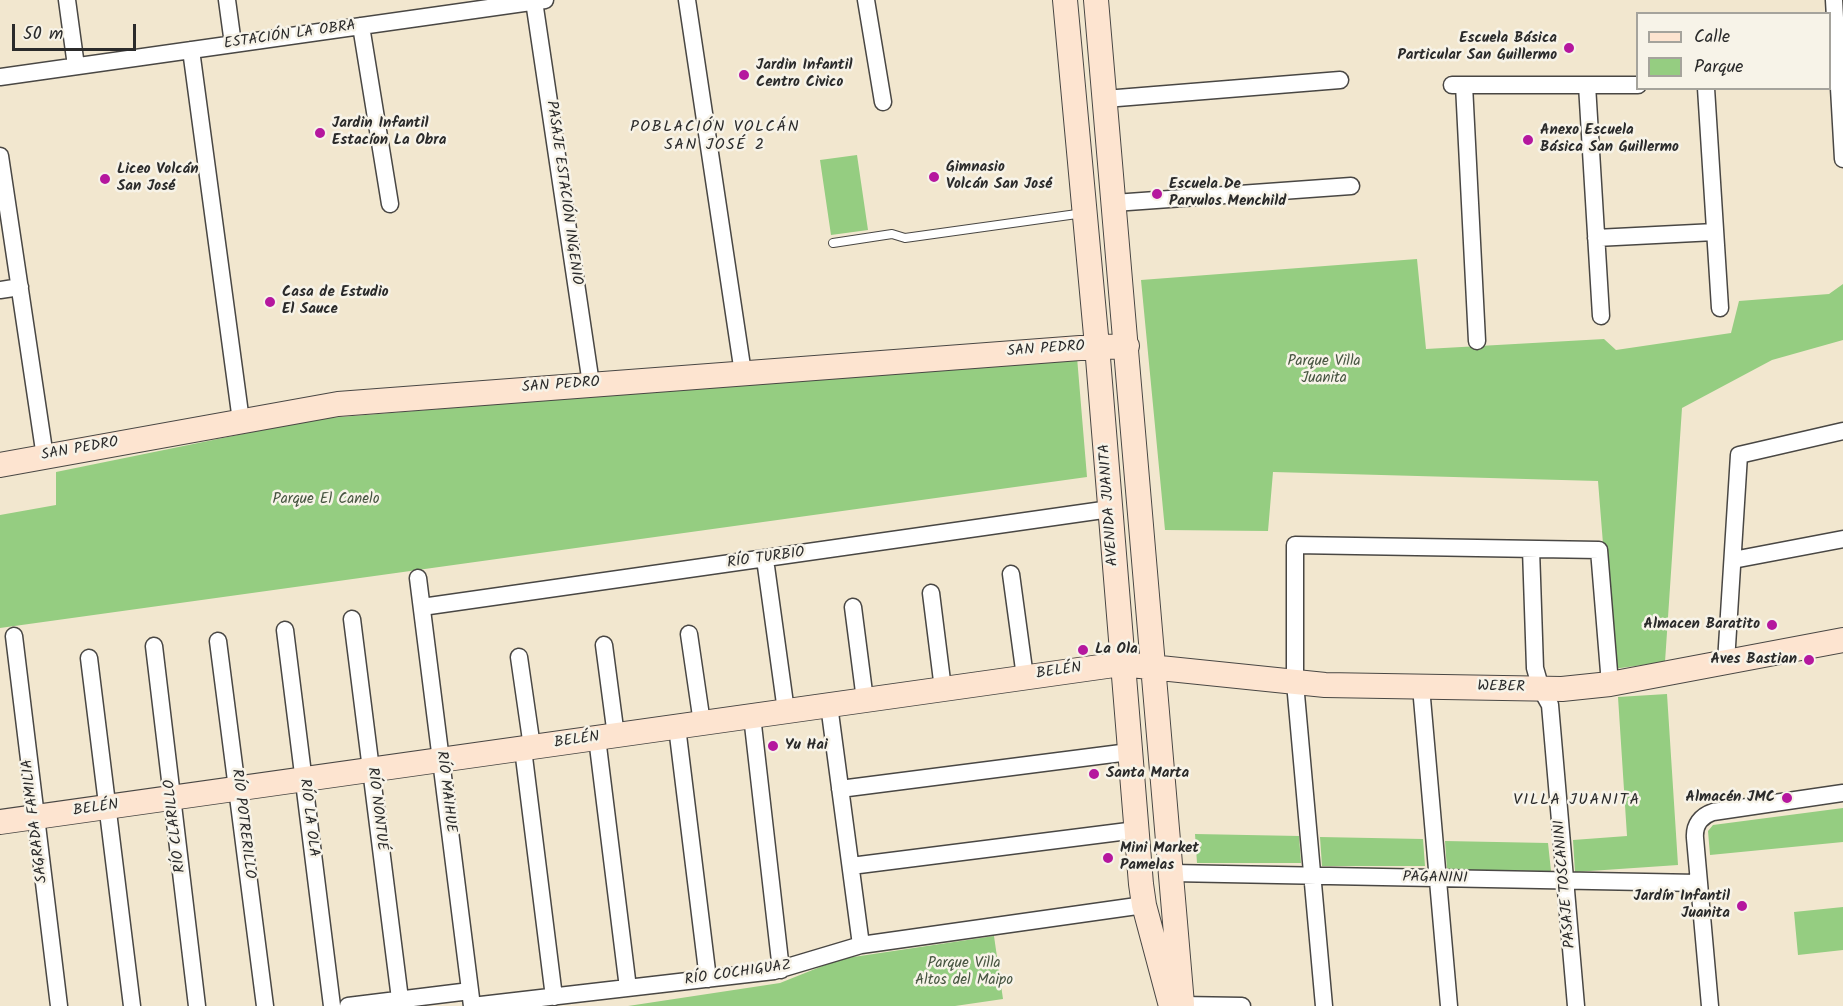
<!DOCTYPE html>
<html>
<head>
<meta charset="utf-8">
<style>
	body { margin:0 }
	#map { position:relative; width:1843px; height:1006px; overflow:hidden; background:#f2e7cf; font-family:Kalam,sans-serif }
	canvas { display:block }
	.legend { position:absolute; left:1636px; top:12px; width:195px; height:78px; box-sizing:border-box; background:#f7f3e8; border:2px solid #a5a39c; margin:0; padding:8px 10px; list-style:none; font-size:18px; color:#2b2b2b }
	.legend li { display:flex; align-items:center; gap:12px; height:30px }
	.legend b { width:30px; border:2px solid #a5a39c }
	.scale { position:absolute; left:12px; top:24px; width:124px; height:27px; box-sizing:border-box; border:3px solid #2b2b2b; border-top:0; padding-left:8px; font-size:18px; line-height:21px; white-space:nowrap; color:#2b2b2b; -webkit-text-stroke:4px #f7f3e8; paint-order:stroke }
</style>
</head>
<body>
<div id="map">
<canvas width="1843" height="1006"></canvas>
<ul class="legend">
<li><b style="height:8px;background:#fde4d0"></b>Calle</li>
<li><b style="height:16px;background:#95cd81"></b>Parque</li>
</ul>
<div class="scale">50 m</div>
</div>
<script>
const c = document.querySelector('canvas').getContext('2d');
c.lineJoin = 'round';
function fillPath(path, color) {
  c.fillStyle = color;
  c.fill(path, 'evenodd');
}
function stroke(path, color, width, dash) {
  c.strokeStyle = color;
  c.lineWidth = width;
  c.lineCap = dash ? 'butt' : 'round';
  c.setLineDash(dash || []);
  c.stroke(path);
}
function write(font, color, halo, rows, align = 'center') {
  c.font = font + ' Kalam,sans-serif';
  c.lineWidth = 5;
  c.setLineDash([]);
  c.textBaseline = 'middle';
  c.strokeStyle = halo;
  c.fillStyle = color;
  for (const [text, x, y, turn = 0] of rows) {
    c.save();
    c.translate(x, y);
    c.rotate((+turn || 0) * Math.PI / 180);
    c.textAlign = isNaN(turn) ? turn : align;
    if (halo) c.strokeText(text, 0, 0);
    c.fillText(text, 0, 0);
    c.restore();
  }
}
fillPath(new Path2D(`
	M 857,155 L 868,230 L 831,235 L 820,160 Z
	M 1417,259 L 1426,349 L 1604,339 L 1616,350 L 1731,333 L 1739,301 L 1829,294 L 1843,284 L 1843,340 L 1772,360 L 1682,408 L 1665,662 L 1613,669 L 1598,481 L 1273,472 L 1268,531 L 1165,530 L 1141,280 Z
	M 1077,357 L 1087,477 L 0,628 L 0,515 L 56,505 L 56,472 L 316,419 Z
	M 1667,694 L 1678,865 L 1575,872 L 1573,840 L 1627,836 L 1618,697 Z
	M 1843,808 L 1843,842 L 1710,855 L 1708,831 L 1713,825 Z
	M 1195,834 L 1299,836 L 1301,863 L 1197,863 Z
	M 1320,837 L 1423,839 L 1425,866 L 1322,866 Z
	M 1445,841 L 1548,843 L 1551,871 L 1447,870 Z
	M 1843,907 L 1843,950 L 1798,955 L 1794,912 Z
	M 994,936 L 1003,999 L 955,1006 L 628,1006 L 780,983 L 840,959 Z`), '#95cd81');
const lane = new Path2D(`
	M 833,243 L 892,234 L 905,238 L 1084,213`);
const street = new Path2D(`
	M 67,0 L 76,66
	M 227,0 L 233,44
	M 687,0 L 743,373
	M 866,0 L 883,102
	M 1834,0 L 1843,159
	M 534,1 L 591,384
	M 361,26 L 390,204
	M 191,50 L 241,421
	M 0,77 L 545,0
	M 1452,85 L 1638,85
	M 1464,85 L 1477,341
	M 1587,85 L 1601,316
	M 1706,88 L 1720,308
	M 1105,99 L 1340,80
	M 0,156 L 45,457
	M 1114,203 L 1351,186
	M 1596,238 L 1715,232
	M 0,290 L 20,287
	M 1531,549 L 1535,668 L 1541,689 L 1550,705 L 1576,1006
	M 765,559 L 786,711
	M 1733,560 L 1843,539
	M 1011,574 L 1025,677
	M 418,578 L 472,1006 L 774,971 L 861,945 L 1144,905
	M 931,593 L 943,689
	M 422,607 L 1110,509
	M 853,607 L 865,700
	M 352,619 L 400,999
	M 285,630 L 332,1006
	M 689,634 L 702,723
	M 14,636 L 59,1006
	M 218,641 L 265,1006
	M 604,645 L 616,736
	M 154,646 L 197,1006
	M 519,657 L 532,747
	M 89,658 L 132,1006
	M 1726,662 L 1739,455 L 1843,431
	M 1421,687 L 1449,1006
	M 829,705 L 861,945
	M 752,716 L 781,970
	M 677,727 L 708,979
	M 597,738 L 628,988
	M 523,749 L 554,997
	M 840,789 L 1129,752
	M 851,866 L 1136,830
	M 1172,873 L 1698,883
	M 1182,1005 L 1242,1006
	M 348,1006 L 470,991
	M 1324,1006 L 1295,683 L 1295,545 L 1599,550 L 1610,684
	M 1710,1006 L 1695,838 C 1694,825 1701,816 1713,812 L 1843,793`);
const secondary = new Path2D(`
	M 1065,0 L 1097,346 L 1141,884 L 1144,905 L 1171,1006
	M 1096,0 L 1182,1004
	M 0,465 L 338,404 L 1080,348 L 1127,346
	M 0,822 L 1121,664 L 1325,685 L 1562,689 L 1610,684 L 1843,640`);
stroke(lane, '#494744', 10);
stroke(street, '#494744', 19);
stroke(secondary, '#494744', 26);
stroke(lane, '#fff', 8);
stroke(street, '#fff', 16);
stroke(secondary, '#fde4d0', 24);
for (const [x, y, r, color] of [
	[1569,48,6,"#b5179e"],
	[744,75,6,"#b5179e"],
	[320,133,6,"#b5179e"],
	[1528,140,6,"#b5179e"],
	[934,177,6,"#b5179e"],
	[105,179,6,"#b5179e"],
	[1157,194,6,"#b5179e"],
	[270,302,6,"#b5179e"],
	[1772,625,6,"#b5179e"],
	[1083,650,6,"#b5179e"],
	[1809,660,6,"#b5179e"],
	[773,746,6,"#b5179e"],
	[1094,774,6,"#b5179e"],
	[1787,798,6,"#b5179e"],
	[1108,858,6,"#b5179e"],
	[1742,906,6,"#b5179e"]
]) {
  const dot = new Path2D();
  dot.arc(x, y, r, 0, 2 * Math.PI);
  c.fillStyle = color;
  c.fill(dot);
  stroke(dot, '#f7f3e8', 2);
}
write('15px', '#2b2b2b', '#f7f3e8', [
	["ESTACIÓN LA OBRA",290,36,-8],
	["PASAJE ESTACIÓN INGENIO",563,193,82],
	["SAN PEDRO",1046,350,-4],
	["SAN PEDRO",561,386,-4],
	["SAN PEDRO",80,450,-10],
	["AVENIDA JUANITA",1110,505,-94],
	["RÍO TURBIO",766,559,-8],
	["BELÉN",1059,672,-8],
	["WEBER",1501,688,1],
	["BELÉN",577,741,-8],
	["RÍO MAIHUE",445,792,83],
	["BELÉN",96,809,-8],
	["RÍO NONTUÉ",376,809,83],
	["RÍO LA OLA",308,818,83],
	["SAGRADA FAMILIA",36,821,-97],
	["RÍO POTRERILLO",242,824,83],
	["RÍO CLARILLO",176,826,-97],
	["PAGANINI",1435,879,1],
	["PASAJE TOSCANINI",1566,884,-95],
	["RÍO COCHIGUAZ",738,974,-8]
]);
write('bold 15px', '#2b2b2b', '#f7f3e8', [
	["Escuela Básica",1557,39,"right"],
	["Particular San Guillermo",1557,56,"right"],
	["Jardin Infantil",756,66],
	["Centro Civico",756,83],
	["Jardin Infantil",332,124],
	["Estacíon La Obra",332,141],
	["Anexo Escuela",1540,131],
	["Básica San Guillermo",1540,148],
	["Gimnasio",946,168],
	["Volcán San José",946,185],
	["Liceo Volcán",117,170],
	["San José",117,187],
	["Escuela De",1169,185],
	["Parvulos Menchild",1169,202],
	["Casa de Estudio",282,293],
	["El Sauce",282,310],
	["Almacen Baratito",1760,625,"right"],
	["La Ola",1095,650],
	["Aves Bastian",1797,660,"right"],
	["Yu Hai",785,746],
	["Santa Marta",1106,774],
	["Almacén JMC",1775,798,"right"],
	["Mini Market",1120,849],
	["Pamelas",1120,866],
	["Jardín Infantil",1730,897,"right"],
	["Juanita",1730,914,"right"]
], 'left');
write('15px', '#465440', '#f7f3e8', [
	["Parque Villa",1324,362],
	["Juanita",1324,379],
	["Parque El Canelo",326,500],
	["Parque Villa",964,964],
	["Altos del Maipo",964,981]
]);
c.letterSpacing = '1.5px';
write('16px', '#2b2b2b', '#f7f3e8', [
	["POBLACIÓN VOLCÁN",715,128],
	["SAN JOSÉ 2",715,146],
	["VILLA JUANITA",1577,801]
]);
c.letterSpacing = '0px';
</script>
</body>
</html>
